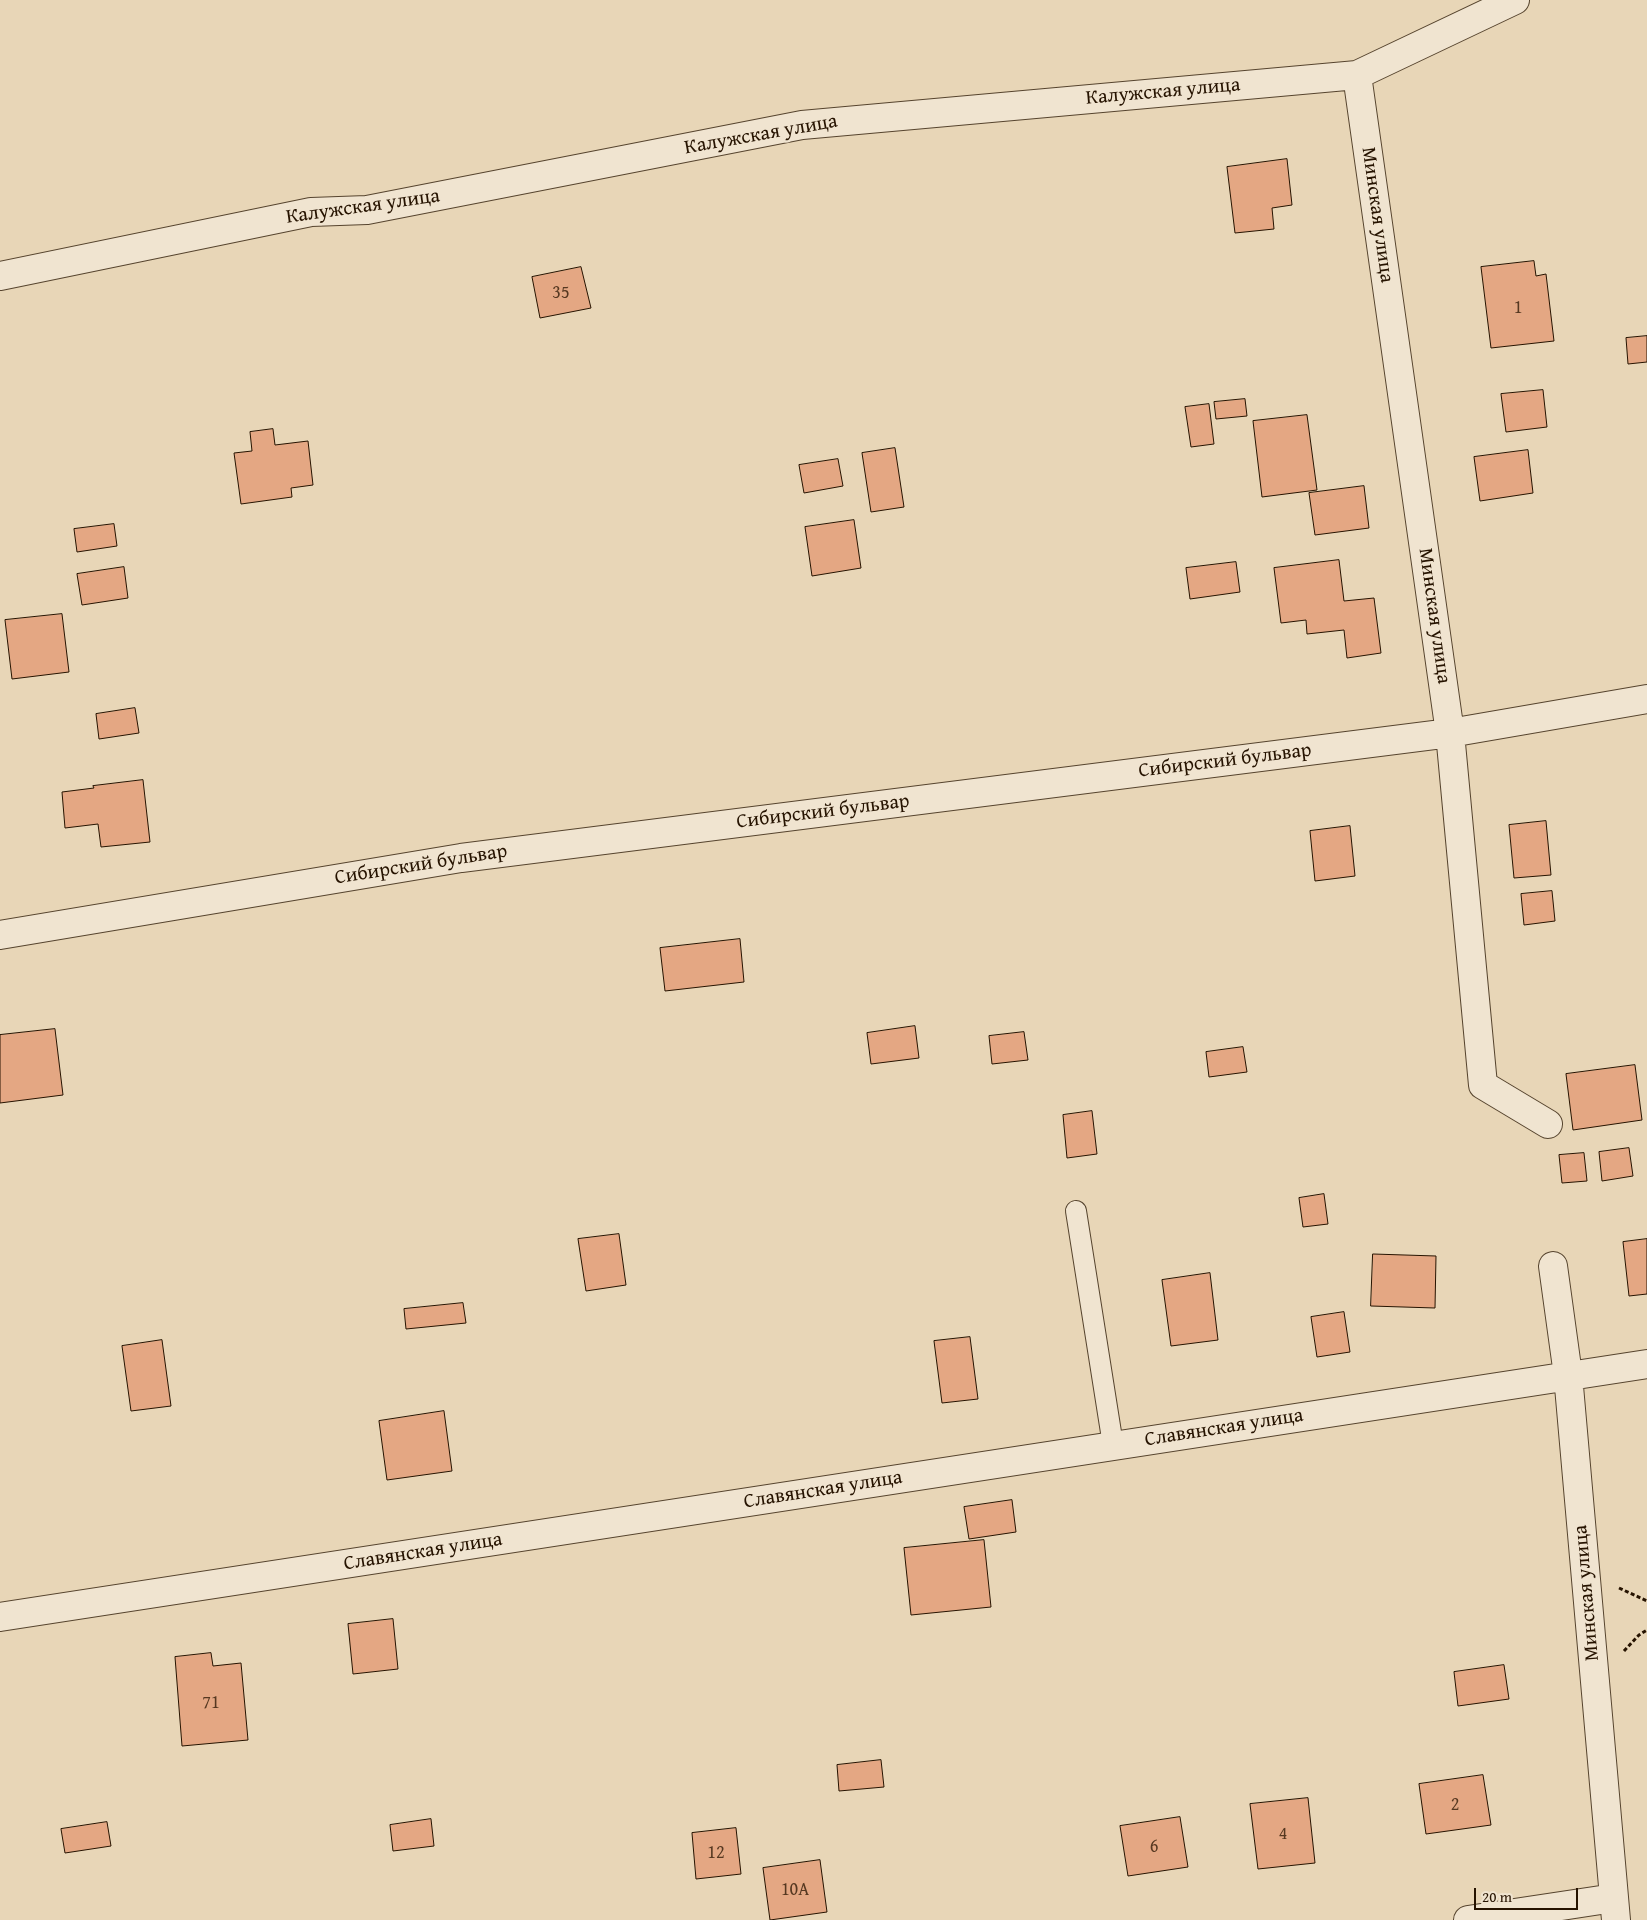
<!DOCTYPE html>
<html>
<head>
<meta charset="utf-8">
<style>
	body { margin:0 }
	#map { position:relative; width:1647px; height:1920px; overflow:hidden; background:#e8d6b7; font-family:"Gentium Book Plus",serif }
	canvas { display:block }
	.scale { position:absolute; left:1474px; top:1888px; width:104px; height:22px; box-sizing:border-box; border:2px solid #261300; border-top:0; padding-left:6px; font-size:15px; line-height:18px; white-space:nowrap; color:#261300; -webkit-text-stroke:4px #f0e4d0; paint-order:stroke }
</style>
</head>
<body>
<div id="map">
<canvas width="1647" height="1920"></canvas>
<div class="scale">20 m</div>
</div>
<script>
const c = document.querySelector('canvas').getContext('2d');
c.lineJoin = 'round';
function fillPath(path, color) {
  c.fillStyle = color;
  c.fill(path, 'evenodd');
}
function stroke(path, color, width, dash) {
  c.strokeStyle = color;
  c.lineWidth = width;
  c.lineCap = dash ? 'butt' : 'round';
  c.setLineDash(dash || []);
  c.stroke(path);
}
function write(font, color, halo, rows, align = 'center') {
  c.font = font + ' "Gentium Book Plus",serif';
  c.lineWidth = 4.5;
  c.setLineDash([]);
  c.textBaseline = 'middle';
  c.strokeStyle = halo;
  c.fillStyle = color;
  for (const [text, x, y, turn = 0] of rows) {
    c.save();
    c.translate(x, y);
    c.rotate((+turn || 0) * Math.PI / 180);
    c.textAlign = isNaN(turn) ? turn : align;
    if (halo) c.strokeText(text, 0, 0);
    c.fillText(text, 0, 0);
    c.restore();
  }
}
const building = new Path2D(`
	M 1287,159 L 1292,205 L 1272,208 L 1274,229 L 1235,233 L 1227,167 Z
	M 1534,261 L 1536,276 L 1546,274 L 1554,341 L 1491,348 L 1481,267 Z
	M 581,267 L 591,308 L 540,318 L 532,277 Z
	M 1647,336 L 1647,362 L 1628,364 L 1626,338 Z
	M 1543,390 L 1547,427 L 1506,432 L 1501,394 Z
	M 1245,399 L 1247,416 L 1216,419 L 1214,402 Z
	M 1209,404 L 1214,444 L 1191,447 L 1185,407 Z
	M 1307,415 L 1317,490 L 1262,497 L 1253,421 Z
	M 273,429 L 275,445 L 308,441 L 313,485 L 291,488 L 292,497 L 241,504 L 234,453 L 252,451 L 250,432 Z
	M 895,448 L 904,507 L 871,512 L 862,453 Z
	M 1528,450 L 1533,493 L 1480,501 L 1474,457 Z
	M 838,459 L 843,486 L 804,493 L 799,465 Z
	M 1364,486 L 1369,528 L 1315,535 L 1309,493 Z
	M 854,520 L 861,568 L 812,576 L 805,527 Z
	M 114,524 L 117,546 L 77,552 L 74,529 Z
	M 1339,560 L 1344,601 L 1374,598 L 1381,653 L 1347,658 L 1344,630 L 1307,634 L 1306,620 L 1281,623 L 1274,568 Z
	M 1236,562 L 1240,592 L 1190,599 L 1186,568 Z
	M 124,567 L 128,598 L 82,605 L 77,574 Z
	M 62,614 L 69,672 L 12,679 L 5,620 Z
	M 135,708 L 139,733 L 99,739 L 96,714 Z
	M 143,780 L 150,842 L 101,847 L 98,824 L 65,828 L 62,792 L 94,788 L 93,786 Z
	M 1546,821 L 1551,875 L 1514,878 L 1509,825 Z
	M 1350,826 L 1355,876 L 1315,881 L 1310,831 Z
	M 1552,891 L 1555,921 L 1524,925 L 1521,894 Z
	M 740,939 L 744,982 L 665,991 L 660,948 Z
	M 915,1026 L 919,1058 L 871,1064 L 867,1033 Z
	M 55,1029 L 63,1095 L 0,1103 L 0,1035 Z
	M 1024,1032 L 1028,1060 L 992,1064 L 989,1036 Z
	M 1243,1047 L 1247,1072 L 1209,1077 L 1206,1052 Z
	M 1635,1065 L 1642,1120 L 1573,1130 L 1566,1074 Z
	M 1092,1111 L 1097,1154 L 1067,1158 L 1063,1115 Z
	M 1629,1148 L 1633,1176 L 1602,1181 L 1599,1152 Z
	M 1584,1153 L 1587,1181 L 1562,1183 L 1559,1155 Z
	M 1324,1194 L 1328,1224 L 1303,1227 L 1299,1198 Z
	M 619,1234 L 626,1285 L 586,1291 L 578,1239 Z
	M 1647,1239 L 1647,1294 L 1629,1296 L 1623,1242 Z
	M 1373,1254 L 1436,1256 L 1435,1308 L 1371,1306 Z
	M 1210,1273 L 1218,1340 L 1171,1346 L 1162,1280 Z
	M 463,1303 L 466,1323 L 406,1329 L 404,1309 Z
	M 1344,1312 L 1350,1352 L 1317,1357 L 1311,1317 Z
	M 970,1337 L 978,1399 L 942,1403 L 934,1341 Z
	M 162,1340 L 171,1406 L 131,1411 L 122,1346 Z
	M 444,1411 L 452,1471 L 387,1480 L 379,1421 Z
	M 1012,1500 L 1016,1532 L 969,1539 L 964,1507 Z
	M 984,1540 L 991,1607 L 911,1615 L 904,1548 Z
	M 393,1619 L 398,1669 L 353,1674 L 348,1624 Z
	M 211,1653 L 213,1666 L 241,1663 L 248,1740 L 182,1746 L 175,1657 Z
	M 1504,1665 L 1509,1699 L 1458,1706 L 1454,1672 Z
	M 881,1760 L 884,1787 L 839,1791 L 837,1765 Z
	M 1483,1775 L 1491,1825 L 1426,1834 L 1419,1784 Z
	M 1308,1798 L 1315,1863 L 1258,1869 L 1250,1804 Z
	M 1180,1817 L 1188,1867 L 1128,1876 L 1120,1826 Z
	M 431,1819 L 434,1846 L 393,1851 L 390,1825 Z
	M 107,1822 L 111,1846 L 65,1853 L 61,1829 Z
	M 736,1828 L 741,1874 L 696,1879 L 692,1833 Z
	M 820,1860 L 827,1912 L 770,1920 L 763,1868 Z`);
fillPath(building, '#e4a783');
stroke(building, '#261300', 1);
const service = new Path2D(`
	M 1076,1211 L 1113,1445`);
const minor = new Path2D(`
	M 1357,75 L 1450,733 L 1483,1085 L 1548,1124
	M 0,276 L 311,212 L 367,210 L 802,125 L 1357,75 L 1515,0
	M 0,935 L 461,858 L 1450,733 L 1647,699
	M 1553,1266 L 1568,1375 L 1616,1920
	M 0,1617 L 1647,1364
	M 1468,1920 L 1614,1898`);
stroke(service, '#56442e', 22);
stroke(minor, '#56442e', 30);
stroke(new Path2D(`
	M 1619,1588 L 1647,1601
	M 1624,1651 L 1639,1635 L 1647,1630`), '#261300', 3, [4, 2.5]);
stroke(service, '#f0e4d0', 20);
stroke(minor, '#f0e4d0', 28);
write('18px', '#563821', null, [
	["35",561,293],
	["1",1518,308],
	["71",211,1703],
	["2",1455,1805],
	["4",1283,1834],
	["6",1154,1847],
	["12",716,1853],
	["10А",795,1890]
]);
write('20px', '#261300', '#f0e4d0', [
	["Калужская улица",1163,92,-5],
	["Калужская улица",761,135,-10],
	["Калужская улица",363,207,-8],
	["Минская улица",1377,215,82],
	["Минская улица",1434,616,82],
	["Сибирский бульвар",1225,761,-7],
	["Сибирский бульвар",823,812,-7],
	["Сибирский бульвар",421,865,-9],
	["Славянская улица",1224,1428,-9],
	["Славянская улица",823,1490,-9],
	["Славянская улица",423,1552,-9],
	["Минская улица",1587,1593,-95]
]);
</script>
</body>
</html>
